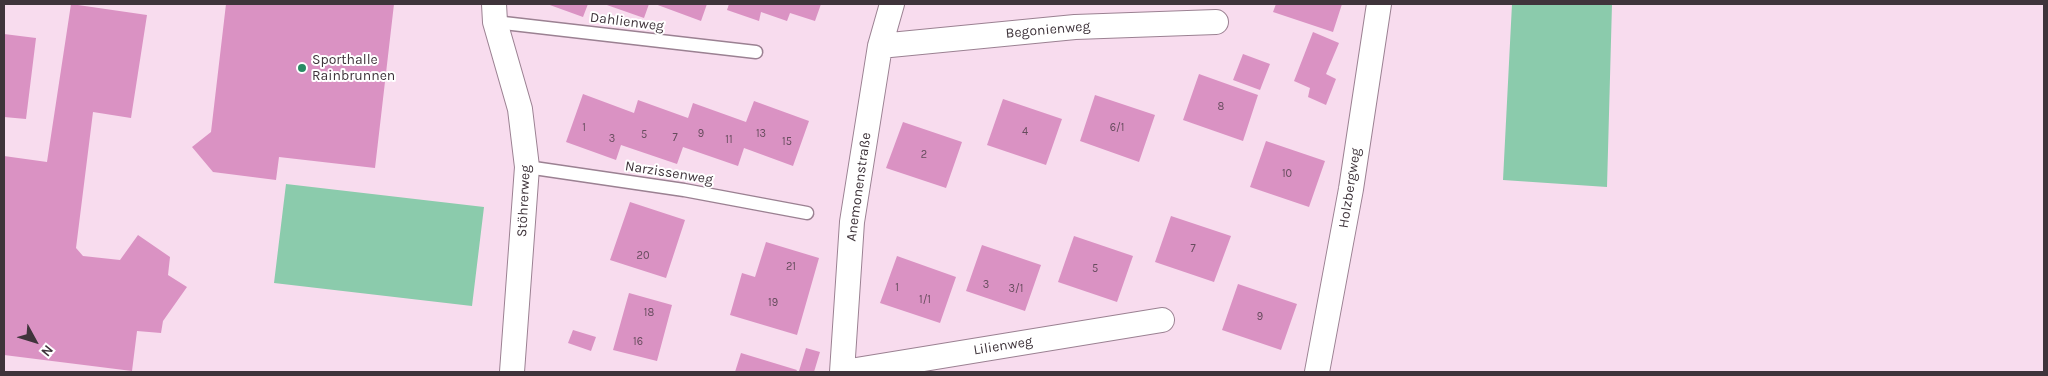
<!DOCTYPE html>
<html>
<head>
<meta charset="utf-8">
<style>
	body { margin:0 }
	#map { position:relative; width:2048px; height:376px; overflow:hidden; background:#f8dcee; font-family:Karla,sans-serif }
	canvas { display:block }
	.frame { position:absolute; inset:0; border:5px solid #3f343b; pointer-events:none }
	.north { position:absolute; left:10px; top:316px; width:50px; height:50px; -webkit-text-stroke:4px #fff; paint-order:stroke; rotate:129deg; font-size:14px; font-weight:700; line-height:20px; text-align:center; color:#3f343b }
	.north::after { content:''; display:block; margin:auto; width:18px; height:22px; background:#3f343b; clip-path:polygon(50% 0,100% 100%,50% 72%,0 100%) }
</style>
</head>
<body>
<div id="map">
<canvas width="2048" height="376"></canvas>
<div class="frame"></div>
<div class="north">N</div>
</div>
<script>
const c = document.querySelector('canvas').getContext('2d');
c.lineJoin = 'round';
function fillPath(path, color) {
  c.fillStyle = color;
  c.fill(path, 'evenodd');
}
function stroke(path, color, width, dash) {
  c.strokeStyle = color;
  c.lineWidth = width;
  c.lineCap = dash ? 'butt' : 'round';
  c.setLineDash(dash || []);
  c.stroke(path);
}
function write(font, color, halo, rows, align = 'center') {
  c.font = font + ' Karla,sans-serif';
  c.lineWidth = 4;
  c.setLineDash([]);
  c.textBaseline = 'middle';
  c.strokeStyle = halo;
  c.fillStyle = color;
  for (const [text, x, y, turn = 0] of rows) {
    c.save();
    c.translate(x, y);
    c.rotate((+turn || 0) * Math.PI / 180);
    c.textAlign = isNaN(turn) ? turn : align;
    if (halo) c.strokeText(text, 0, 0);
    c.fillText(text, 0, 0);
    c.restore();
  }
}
fillPath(new Path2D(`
	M 1512,4 L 1612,4 L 1607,187 L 1503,180 Z
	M 286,184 L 484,207 L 472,306 L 274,283 Z`), '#8bcbac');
fillPath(new Path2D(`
	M 71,4 L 147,15 L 131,118 L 93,112 L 76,248 L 83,256 L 120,260 L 138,235 L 170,257 L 168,275 L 187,287 L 163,321 L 161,333 L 137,331 L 132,371 L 4,355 L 4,156 L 47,162 Z
	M 226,4 L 394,4 L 375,168 L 279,157 L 276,180 L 213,172 L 192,147 L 211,132 Z
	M 547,4 L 588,4 L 583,17 Z
	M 604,4 L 649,4 L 644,18 Z
	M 655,4 L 707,4 L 701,21 Z
	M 729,4 L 821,4 L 815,21 L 790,13 L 787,21 L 761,12 L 759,21 L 727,10 Z
	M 1276,4 L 1342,4 L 1333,32 L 1273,12 Z
	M 1313,32 L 1339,43 L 1326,74 L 1336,79 L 1326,105 L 1308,97 L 1310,88 L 1294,81 Z
	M 4,34 L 36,38 L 26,119 L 4,117 Z
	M 1243,54 L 1270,64 L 1260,90 L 1233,80 Z
	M 1199,74 L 1258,95 L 1243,141 L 1183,120 Z
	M 583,94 L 634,113 L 638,100 L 688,118 L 693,103 L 746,122 L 754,101 L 809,121 L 793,166 L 744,148 L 738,166 L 683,147 L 677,164 L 621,145 L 616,160 L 566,142 Z
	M 1095,95 L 1155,115 L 1139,162 L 1080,141 Z
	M 1003,99 L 1062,119 L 1046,165 L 987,145 Z
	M 903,122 L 962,142 L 946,188 L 886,168 Z
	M 1266,141 L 1325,161 L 1309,207 L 1250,187 Z
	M 630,202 L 685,220 L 666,278 L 610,260 Z
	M 1171,216 L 1231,236 L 1214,282 L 1155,262 Z
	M 1074,236 L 1133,256 L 1117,302 L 1058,282 Z
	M 766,242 L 819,258 L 797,335 L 730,315 L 742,273 L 755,277 Z
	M 982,245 L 1041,265 L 1025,311 L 966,291 Z
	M 897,256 L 956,277 L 940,323 L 880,303 Z
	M 1238,284 L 1297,304 L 1281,350 L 1222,330 Z
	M 629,293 L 672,305 L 657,361 L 613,350 Z
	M 573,330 L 596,337 L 591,351 L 568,343 Z
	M 806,348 L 820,352 L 814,372 L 799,371 Z
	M 741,353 L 797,370 L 796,372 L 735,372 Z`), '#da92c3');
const lane = new Path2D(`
	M 495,22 L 756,52
	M 527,167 L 684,190 L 807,213`);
const street = new Path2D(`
	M 494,4 L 495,22 L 520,109 L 527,167 L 512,372
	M 880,46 L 1075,27 L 1216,22
	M 842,372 L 852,222 L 880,46 L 892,4
	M 844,372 L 1162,320
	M 1317,372 L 1351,189 L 1379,4`);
stroke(lane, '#9b8192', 15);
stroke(street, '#9b8192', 26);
stroke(lane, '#fff', 12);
stroke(street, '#fff', 24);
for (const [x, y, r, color] of [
	[302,68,5,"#288b64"]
]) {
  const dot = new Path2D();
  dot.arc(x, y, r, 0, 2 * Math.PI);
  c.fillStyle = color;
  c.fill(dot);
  stroke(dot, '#fff', 2);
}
write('11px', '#664c5d', null, [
	["8",1221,107],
	["1",584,128],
	["6/1",1117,128],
	["4",1025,132],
	["9",701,134],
	["13",761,134],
	["5",644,135],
	["7",675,138],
	["3",612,139],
	["11",729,140],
	["15",787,142],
	["2",924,155],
	["10",1287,174],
	["7",1193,249],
	["20",643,256],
	["21",791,267],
	["5",1095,269],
	["3",986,285],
	["1",897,288],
	["3/1",1016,289],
	["1/1",925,300],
	["19",773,303],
	["18",649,313],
	["9",1260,317],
	["16",638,342]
]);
write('14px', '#3f343b', '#fff', [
	["Dahlienweg",627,22,7],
	["Begonienweg",1048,30,-5],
	["Narzissenweg",669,173,9],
	["Anemonenstraße",859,187,-82],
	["Holzbergweg",1350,188,-81],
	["Stöhrerweg",524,201,-87],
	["Lilienweg",1003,346,-9]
]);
write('14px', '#3f343b', '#fff', [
	["Sporthalle",312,60],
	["Rainbrunnen",312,76]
], 'left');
</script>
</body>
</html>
